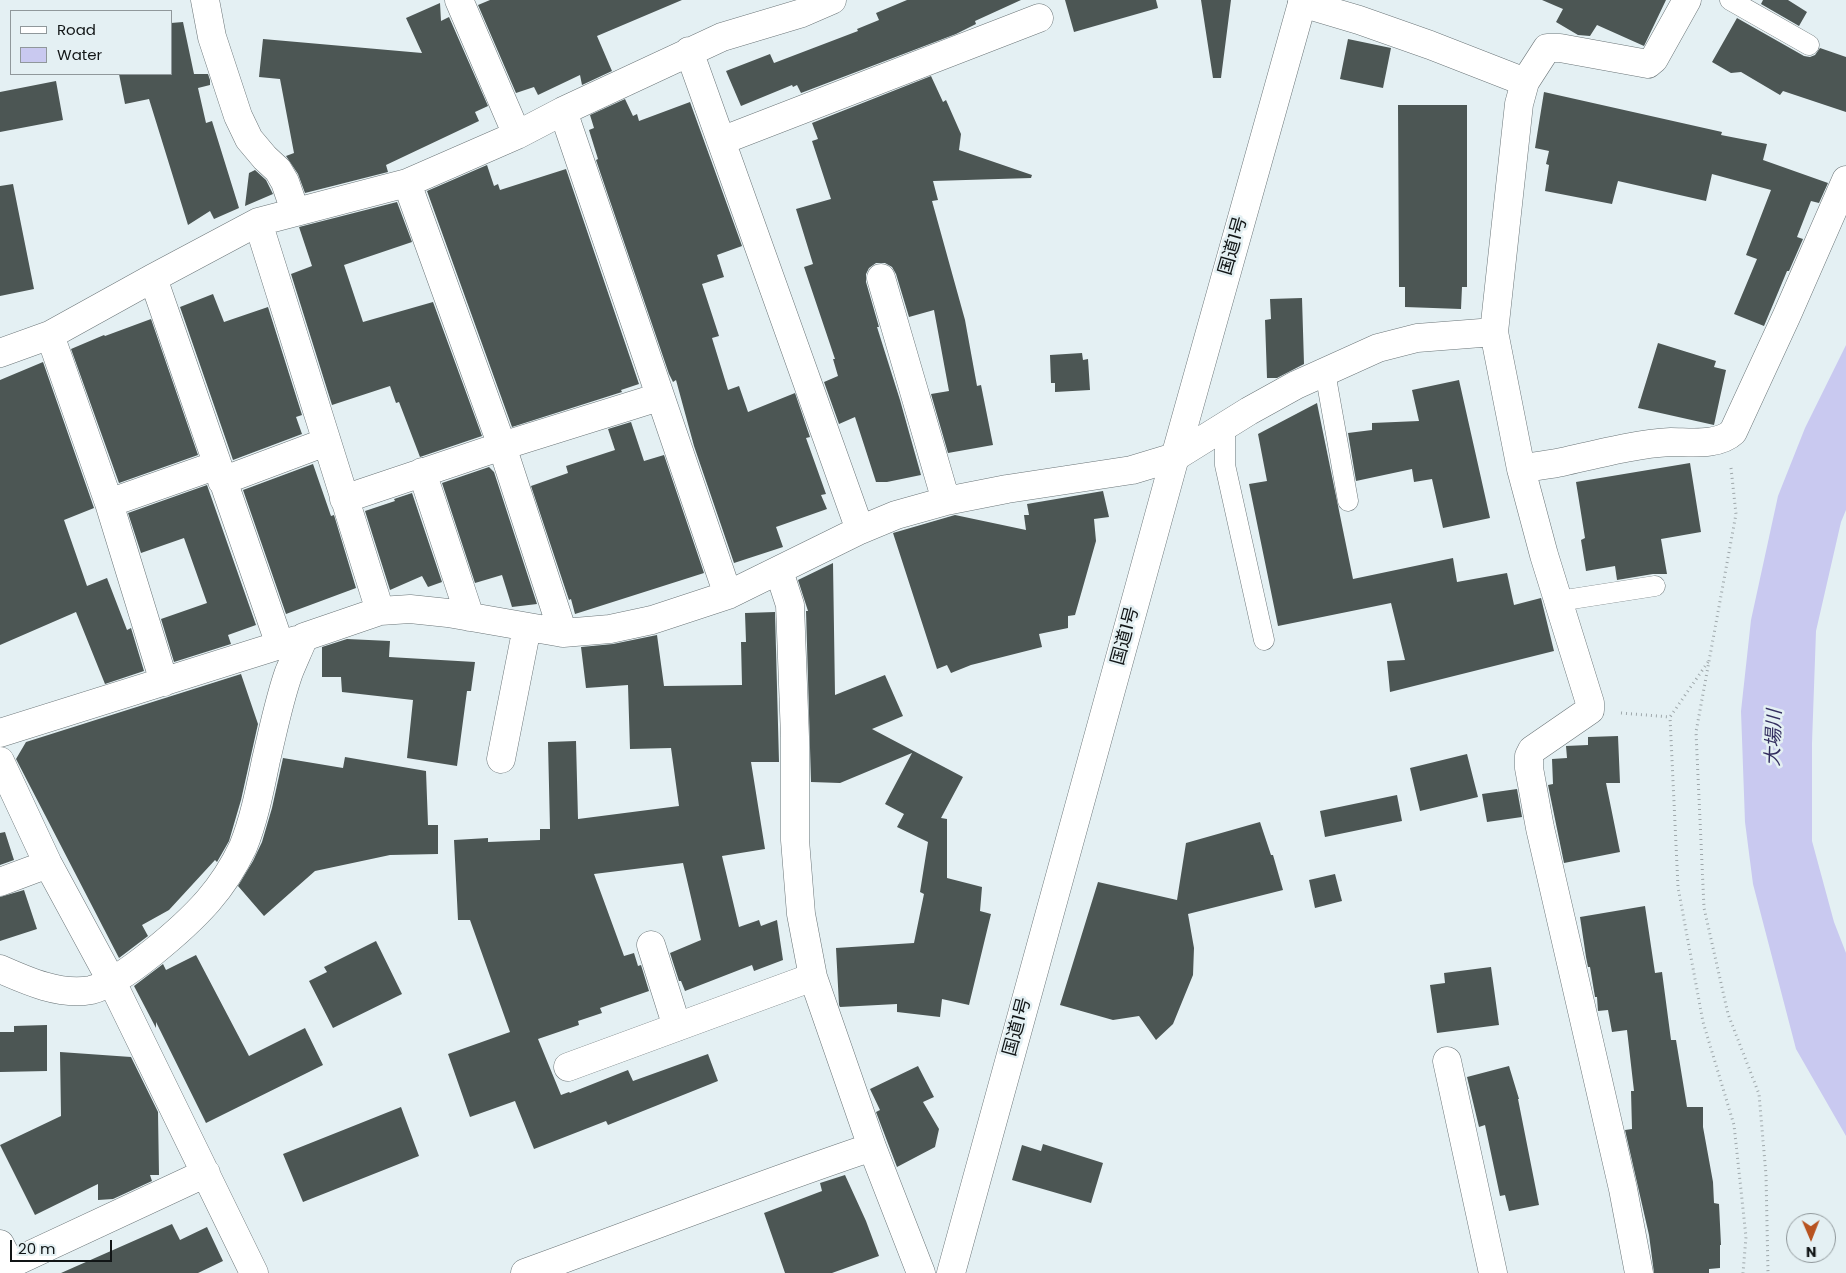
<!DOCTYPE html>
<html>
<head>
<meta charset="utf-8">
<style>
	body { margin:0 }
	#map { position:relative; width:1846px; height:1273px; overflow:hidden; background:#e4f0f3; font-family:Poppins,sans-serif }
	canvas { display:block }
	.legend { position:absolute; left:10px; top:10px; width:162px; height:65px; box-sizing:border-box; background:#e4f0f3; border:1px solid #90989b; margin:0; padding:6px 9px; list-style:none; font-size:15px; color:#111516 }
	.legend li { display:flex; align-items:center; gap:10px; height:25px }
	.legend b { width:25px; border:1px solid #90989b }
	.north { position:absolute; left:1786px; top:1213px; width:50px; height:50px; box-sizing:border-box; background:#e4f0f3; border:1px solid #90989b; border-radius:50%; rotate:179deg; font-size:14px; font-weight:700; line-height:20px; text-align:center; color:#111516 }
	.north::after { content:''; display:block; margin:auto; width:18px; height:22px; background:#b85320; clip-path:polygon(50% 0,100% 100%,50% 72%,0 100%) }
	.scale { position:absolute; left:10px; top:1240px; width:102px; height:22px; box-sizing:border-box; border:2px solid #111516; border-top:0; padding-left:6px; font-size:15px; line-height:18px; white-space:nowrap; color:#111516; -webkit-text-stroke:4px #e4f0f3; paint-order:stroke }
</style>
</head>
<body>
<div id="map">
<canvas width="1846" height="1273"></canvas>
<ul class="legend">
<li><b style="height:6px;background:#fff"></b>Road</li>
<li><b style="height:14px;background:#c9c9f0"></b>Water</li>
</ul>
<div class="north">N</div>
<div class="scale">20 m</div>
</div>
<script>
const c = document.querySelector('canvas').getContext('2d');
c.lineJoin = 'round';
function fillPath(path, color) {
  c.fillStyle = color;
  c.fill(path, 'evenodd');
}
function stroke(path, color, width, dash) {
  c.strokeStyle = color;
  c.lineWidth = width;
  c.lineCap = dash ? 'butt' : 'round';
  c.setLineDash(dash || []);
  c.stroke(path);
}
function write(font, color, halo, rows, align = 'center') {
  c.font = font + ' Poppins,"Noto Sans JP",sans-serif';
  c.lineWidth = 5;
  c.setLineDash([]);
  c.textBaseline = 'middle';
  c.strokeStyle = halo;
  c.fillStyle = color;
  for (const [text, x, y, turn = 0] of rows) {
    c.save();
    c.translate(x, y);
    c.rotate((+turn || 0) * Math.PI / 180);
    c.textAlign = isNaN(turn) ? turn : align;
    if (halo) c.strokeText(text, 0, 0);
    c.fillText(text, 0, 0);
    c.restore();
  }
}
fillPath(new Path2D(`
	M 1846,345 L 1846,510 L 1841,522 L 1816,631 L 1812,743 L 1812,841 L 1834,922 L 1846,953 L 1846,1136 L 1796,1049 L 1753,884 L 1745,822 L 1741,711 L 1751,620 L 1778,496 L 1805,428 Z`), '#c9c9f0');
fillPath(new Path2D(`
	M 490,0 L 682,0 L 597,36 L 612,71 L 582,85 L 580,75 L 538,95 L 534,87 L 516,93 L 478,5 Z
	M 907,0 L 1021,0 L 975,21 L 976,24 L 956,34 L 801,93 L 797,85 L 793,87 L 792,85 L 741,106 L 726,71 L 770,54 L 774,63 L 858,31 L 857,29 L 879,20 L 876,13 Z
	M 1065,0 L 1156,0 L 1158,8 L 1074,32 Z
	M 1201,0 L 1231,0 L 1221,78 L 1213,78 Z
	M 1542,0 L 1666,0 L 1644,46 L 1597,25 L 1590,36 L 1578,35 L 1556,22 L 1563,9 Z
	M 1763,0 L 1788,0 L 1807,12 L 1799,26 L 1761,4 Z
	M 440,3 L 441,21 L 449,17 L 488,106 L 475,112 L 479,121 L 386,165 L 388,172 L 305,193 L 298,174 L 286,156 L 294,153 L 280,79 L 259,77 L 263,39 L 422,53 L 406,18 Z
	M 1737,18 L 1804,56 L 1810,57 L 1815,55 L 1820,48 L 1846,57 L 1846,112 L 1783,91 L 1780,95 L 1741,72 L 1731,73 L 1712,62 Z
	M 183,22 L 194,74 L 208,74 L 210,80 L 210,85 L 198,88 L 206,123 L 212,121 L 239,208 L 214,219 L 210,211 L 188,225 L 149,99 L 125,104 L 119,74 L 171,74 L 171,23 Z
	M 1348,39 L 1391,48 L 1383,88 L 1340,79 Z
	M 931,76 L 943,102 L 946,100 L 961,134 L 959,150 L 1032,175 L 1031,178 L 933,181 L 938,200 L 932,201 L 965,320 L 977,386 L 981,385 L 993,445 L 948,453 L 931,394 L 949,391 L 934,310 L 909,317 L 896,274 L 892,267 L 885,263 L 876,263 L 869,268 L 866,274 L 866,282 L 879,327 L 877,327 L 900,400 L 921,475 L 887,482 L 876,482 L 855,417 L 839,424 L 824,382 L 838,376 L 833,359 L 835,359 L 804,267 L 813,264 L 796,209 L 831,199 L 812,141 L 818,139 L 812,123 Z
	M 56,81 L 63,120 L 0,132 L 0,92 Z
	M 1544,92 L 1722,132 L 1721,135 L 1767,144 L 1763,160 L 1828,183 L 1819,203 L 1811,201 L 1797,237 L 1803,239 L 1789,271 L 1787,271 L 1764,326 L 1734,314 L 1757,259 L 1746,255 L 1771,190 L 1712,174 L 1706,201 L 1618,181 L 1612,204 L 1545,191 L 1549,165 L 1546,164 L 1549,151 L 1535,148 Z
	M 625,99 L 633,116 L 637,114 L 639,121 L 690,102 L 742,246 L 717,255 L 724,277 L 702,284 L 719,336 L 712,338 L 728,390 L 739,386 L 748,412 L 795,393 L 810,437 L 806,438 L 826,494 L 821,495 L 827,509 L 776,527 L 783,547 L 734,563 L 694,446 L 676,380 L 673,382 L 669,374 L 596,160 L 598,159 L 589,130 L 594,128 L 590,115 Z
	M 1398,105 L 1467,105 L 1467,287 L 1462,287 L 1461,309 L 1405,307 L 1405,287 L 1399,287 Z
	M 487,165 L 494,186 L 498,184 L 500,190 L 566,169 L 639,384 L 621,390 L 622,392 L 512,427 L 427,191 Z
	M 255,170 L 266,180 L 273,194 L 245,206 L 249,173 Z
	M 13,184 L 34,289 L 0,296 L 0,186 Z
	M 397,202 L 412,242 L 344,265 L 363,322 L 433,302 L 482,436 L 420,457 L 399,402 L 396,403 L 390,386 L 332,405 L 291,274 L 312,266 L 299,227 Z
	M 213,294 L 224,322 L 268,307 L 302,415 L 296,417 L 302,434 L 233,460 L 180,307 Z
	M 1302,298 L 1304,364 L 1277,378 L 1267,378 L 1265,320 L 1271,319 L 1270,299 Z
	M 151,319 L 198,455 L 119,483 L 71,349 L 104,335 L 105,336 Z
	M 1658,343 L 1716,361 L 1714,367 L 1726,370 L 1714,425 L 1638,408 Z
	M 1082,353 L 1083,360 L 1088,359 L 1090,390 L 1055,392 L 1055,383 L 1051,383 L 1050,355 Z
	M 43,362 L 94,508 L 64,520 L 87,586 L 107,578 L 127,630 L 131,628 L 144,671 L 105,684 L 76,612 L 0,645 L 0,380 Z
	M 1459,380 L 1490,518 L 1443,528 L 1432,479 L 1414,482 L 1412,469 L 1356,481 L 1348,433 L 1372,430 L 1372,423 L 1419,421 L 1412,390 Z
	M 1317,403 L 1353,579 L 1453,558 L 1457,582 L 1507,573 L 1514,605 L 1541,598 L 1554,651 L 1390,692 L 1387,661 L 1405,660 L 1391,603 L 1278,626 L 1249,484 L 1267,481 L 1258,434 Z
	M 631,422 L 644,461 L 664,455 L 704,573 L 575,614 L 571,599 L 569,600 L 531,486 L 568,473 L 566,466 L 615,450 L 608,429 Z
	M 1690,463 L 1701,532 L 1661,539 L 1667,574 L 1653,574 L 1617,580 L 1615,566 L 1586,571 L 1581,540 L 1585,538 L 1576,482 Z
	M 313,464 L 331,516 L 334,515 L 356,588 L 286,614 L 243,490 Z
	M 489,467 L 494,472 L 537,604 L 512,607 L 502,575 L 475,583 L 442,483 Z
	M 207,485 L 256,625 L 228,635 L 231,644 L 174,662 L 161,619 L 207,603 L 184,538 L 141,553 L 128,513 Z
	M 1103,491 L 1109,517 L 1094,519 L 1096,541 L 1075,615 L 1068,616 L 1068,628 L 1039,634 L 1042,647 L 971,665 L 951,673 L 947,665 L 937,669 L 893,533 L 955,515 L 1026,530 L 1024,515 L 1029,515 L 1027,504 Z
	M 412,493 L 442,582 L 428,587 L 422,576 L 390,590 L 365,511 L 395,501 L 394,499 Z
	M 833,563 L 835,695 L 885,675 L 903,716 L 872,729 L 963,777 L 941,818 L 947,819 L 947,878 L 982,887 L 980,911 L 991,914 L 969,1005 L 942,999 L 940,1017 L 897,1012 L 897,1004 L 840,1007 L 839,1005 L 836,948 L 914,943 L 924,894 L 920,892 L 928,842 L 897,827 L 904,814 L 885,804 L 912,753 L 840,783 L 811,782 L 806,611 L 808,611 L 798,580 Z
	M 775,612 L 779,762 L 751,762 L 765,849 L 722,856 L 739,927 L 759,920 L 761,926 L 777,920 L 783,960 L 754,971 L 752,965 L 685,991 L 681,981 L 679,981 L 670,953 L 701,940 L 683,863 L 594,874 L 624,956 L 634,953 L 638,966 L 641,965 L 649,991 L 600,1008 L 602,1013 L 578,1021 L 579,1025 L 538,1039 L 561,1095 L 569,1092 L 570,1093 L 628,1070 L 633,1081 L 708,1054 L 718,1081 L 608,1125 L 606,1121 L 534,1149 L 515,1101 L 470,1117 L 448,1054 L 510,1032 L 470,920 L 458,920 L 454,840 L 488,838 L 488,842 L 540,840 L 540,829 L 550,829 L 548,742 L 576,741 L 578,819 L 679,806 L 671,748 L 630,749 L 628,685 L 586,688 L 581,647 L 613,644 L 657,635 L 664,686 L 742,685 L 741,642 L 746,642 L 745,613 Z
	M 347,639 L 390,641 L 389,657 L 475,662 L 471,691 L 467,691 L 457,766 L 407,758 L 413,700 L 342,692 L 341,677 L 322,677 L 322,647 Z
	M 241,674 L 258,724 L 241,800 L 229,841 L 217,862 L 215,860 L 169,910 L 142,925 L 148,936 L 119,958 L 16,759 L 26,742 Z
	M 1618,736 L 1620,783 L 1606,783 L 1620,852 L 1564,863 L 1548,785 L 1553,784 L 1552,759 L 1567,758 L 1566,746 L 1588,745 L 1588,737 Z
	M 1467,754 L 1478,797 L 1420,811 L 1410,768 Z
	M 345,757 L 426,771 L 428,825 L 438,825 L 438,854 L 390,855 L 315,871 L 264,916 L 238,886 L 253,861 L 262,842 L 272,808 L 283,758 L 343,768 Z
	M 1517,789 L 1522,817 L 1487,822 L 1482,794 Z
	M 1397,795 L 1402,821 L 1325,837 L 1320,811 Z
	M 1260,822 L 1271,855 L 1273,855 L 1283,890 L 1188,914 L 1194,948 L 1193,975 L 1173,1024 L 1156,1040 L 1139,1016 L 1113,1020 L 1060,1005 L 1098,882 L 1177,900 L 1186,843 Z
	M 5,832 L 14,860 L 0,865 L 0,833 Z
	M 1335,874 L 1342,901 L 1315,908 L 1309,880 Z
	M 24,890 L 37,929 L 0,941 L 0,897 Z
	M 1645,906 L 1655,973 L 1662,972 L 1671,1040 L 1676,1040 L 1687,1107 L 1703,1107 L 1703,1127 L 1713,1182 L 1714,1203 L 1719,1204 L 1721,1245 L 1720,1245 L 1720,1268 L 1709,1269 L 1709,1273 L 1654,1273 L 1649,1235 L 1625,1130 L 1632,1129 L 1631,1091 L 1634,1091 L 1627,1030 L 1612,1032 L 1608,1010 L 1598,1011 L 1597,997 L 1595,997 L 1590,967 L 1588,967 L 1586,957 L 1580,917 Z
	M 376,941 L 402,994 L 333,1028 L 309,981 L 327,972 L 324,967 Z
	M 196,955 L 249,1056 L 305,1028 L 323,1065 L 206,1123 L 156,1022 L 156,1028 L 134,986 L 163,964 L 166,970 Z
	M 1491,967 L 1499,1025 L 1437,1033 L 1430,985 L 1445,983 L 1444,973 Z
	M 47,1025 L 47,1071 L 0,1072 L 0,1032 L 14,1032 L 14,1026 Z
	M 60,1052 L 131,1057 L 158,1112 L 159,1175 L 150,1175 L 152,1181 L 113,1199 L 98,1200 L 98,1184 L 35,1215 L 0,1145 L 61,1116 Z
	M 918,1066 L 934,1097 L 923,1102 L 939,1129 L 935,1147 L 897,1167 L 876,1112 L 880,1110 L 870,1089 Z
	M 1509,1066 L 1519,1099 L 1518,1099 L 1539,1205 L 1509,1211 L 1505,1195 L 1500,1196 L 1485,1125 L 1479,1127 L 1467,1077 Z
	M 401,1107 L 419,1156 L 303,1202 L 283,1154 Z
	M 1043,1144 L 1103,1163 L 1091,1203 L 1012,1180 L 1022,1145 L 1041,1151 Z
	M 845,1175 L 866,1221 L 879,1256 L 832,1273 L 785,1273 L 764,1213 L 822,1191 L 820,1183 Z
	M 172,1224 L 180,1240 L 207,1227 L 223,1261 L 198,1273 L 61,1273 Z`), '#4c5654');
const service = new Path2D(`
	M 1730,0 L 1809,45
	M 1325,372 L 1348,501
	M 1225,426 L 1225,465 L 1264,640
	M 1559,601 L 1655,586`);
const minor = new Path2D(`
	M 205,0 L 212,37 L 238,116 L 249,139 L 265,158 L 278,170 L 285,182 L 295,211
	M 459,0 L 517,135
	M 1302,3 L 1359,20 L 1430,45 L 1525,82
	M 689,51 L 860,530
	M 563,111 L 722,37 L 802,13 L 832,0
	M 721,141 L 1039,18
	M 407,183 L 502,446 L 563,633
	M 258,222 L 380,611
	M 153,278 L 280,645
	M 881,278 L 946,501
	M 50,335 L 109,503 L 164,682
	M 0,353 L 50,335 L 153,278 L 258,222 L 407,183 L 517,135 L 563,111 L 728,595
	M 1521,469 C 1534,466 1548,465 1562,462 C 1598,454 1634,444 1671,442 C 1691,442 1718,446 1733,432 L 1787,315 L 1846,180
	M 422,472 L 470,617
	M 222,481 L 326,442
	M 344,499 L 502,446 L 659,397
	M 109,503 L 217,465
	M 779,571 L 790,605 L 795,737 L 795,840 L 801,914 L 813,977 L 872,1147 L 921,1273
	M 0,733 L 296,640
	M 501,759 L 527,627
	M 0,761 L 48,864 L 112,982 L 254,1273
	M 0,882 L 48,864
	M 651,945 L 677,1027
	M 0,969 C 27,981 61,996 91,990 C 122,983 186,926 208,901 C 221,886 234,866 243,847 C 254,820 260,789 266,760 C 273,731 279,700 289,672 C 294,660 299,649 304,637 L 380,611 L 410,609 L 448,613 L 563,633 L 610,629 L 652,620 L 728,595 L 860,530 L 896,515 L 946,501 L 1007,489 L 1132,470 L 1175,457 L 1249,411 L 1296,385 L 1378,348 L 1417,338 L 1494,332
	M 1447,1061 L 1493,1273
	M 568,1067 L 813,977
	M 0,1244 L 10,1264
	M 0,1269 L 206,1173
	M 525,1273 C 641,1231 756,1186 872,1147
	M 1639,1273 L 1623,1189 L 1540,828 L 1529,768 L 1529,756 L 1532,750 L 1590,710 L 1590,703 L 1544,555 L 1521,469 L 1494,332 L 1519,104 L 1525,82 L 1547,48 L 1560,48 L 1648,64 L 1654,59 L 1687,0`);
const trunk = new Path2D(`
	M 951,1273 L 1175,457 L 1303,0`);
stroke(service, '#6b7578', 21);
stroke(minor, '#6b7578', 29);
stroke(trunk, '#6b7578', 29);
stroke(new Path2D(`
	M 1731,468 L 1736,514 L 1696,732 L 1704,908 L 1728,1014 L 1759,1094 L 1766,1175 L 1768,1273
	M 1708,662 L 1670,717 L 1678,887 L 1703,1022 L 1734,1125 L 1746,1237 L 1743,1273
	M 1621,713 L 1670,717`), '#9ea7aa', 3, [1, 4]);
stroke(service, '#fff', 20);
stroke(minor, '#fff', 28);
stroke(trunk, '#fff', 28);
write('18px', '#111516', '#e4f0f3', [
	["国道1号",1234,246,-74],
	["国道1号",1126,636,-75],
	["国道1号",1018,1027,-75]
]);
write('italic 19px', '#332e5f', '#e4f0f3', [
	["大場川",1775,738,-88]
]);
</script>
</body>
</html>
